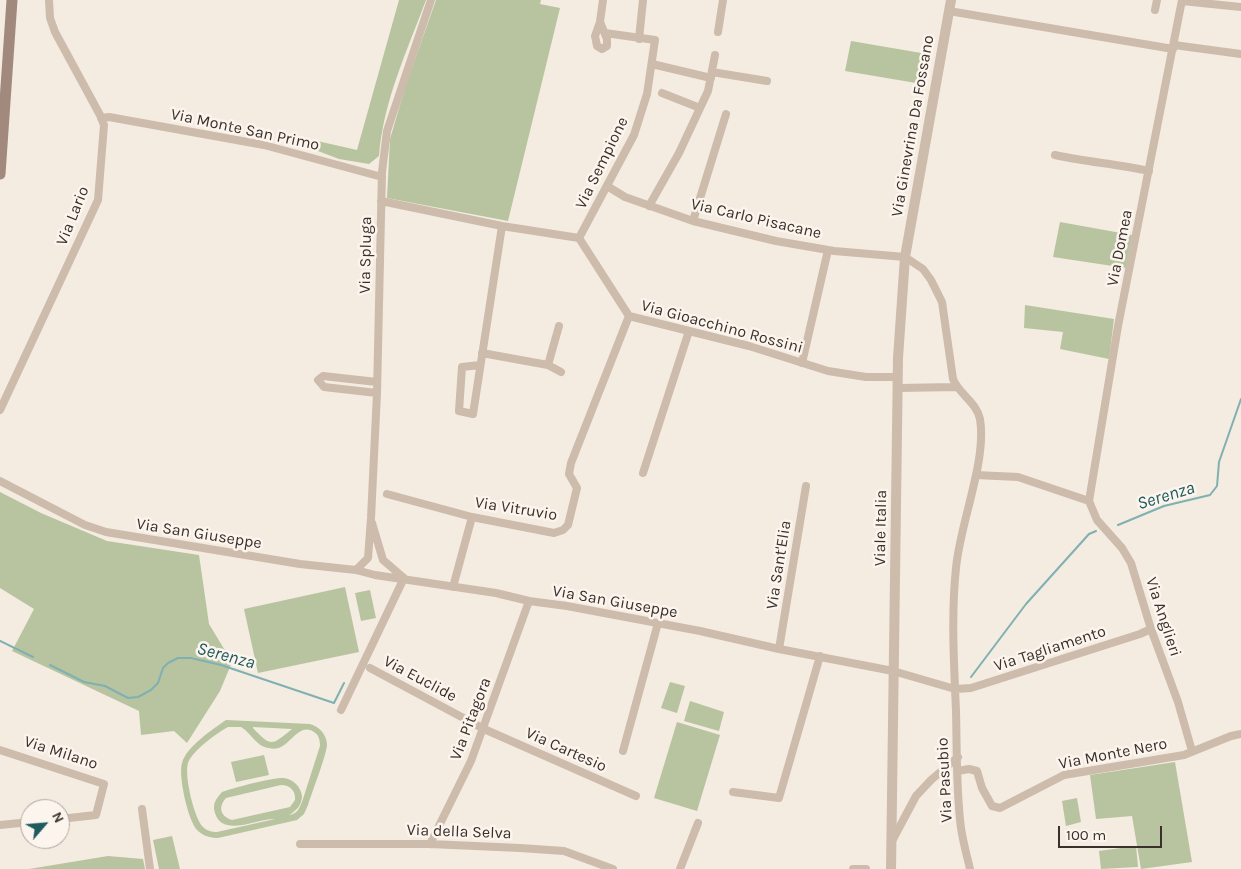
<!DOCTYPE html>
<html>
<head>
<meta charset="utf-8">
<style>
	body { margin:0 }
	#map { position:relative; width:1241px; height:869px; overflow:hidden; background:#f4ebe1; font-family:Karla,sans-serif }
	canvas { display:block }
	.north { position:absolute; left:20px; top:799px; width:50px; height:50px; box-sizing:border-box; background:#fbf5ee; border:1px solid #aea6a0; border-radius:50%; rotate:63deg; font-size:14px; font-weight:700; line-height:20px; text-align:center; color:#3b302b }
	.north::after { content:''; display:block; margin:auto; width:18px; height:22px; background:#1f5a5e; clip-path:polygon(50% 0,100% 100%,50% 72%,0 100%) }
	.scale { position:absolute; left:1058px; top:826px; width:104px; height:22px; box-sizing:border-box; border:2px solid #3b302b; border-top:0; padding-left:6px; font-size:15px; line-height:18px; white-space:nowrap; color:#3b302b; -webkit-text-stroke:4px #fbf5ee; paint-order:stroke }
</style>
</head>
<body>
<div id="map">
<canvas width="1241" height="869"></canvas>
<div class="north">N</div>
<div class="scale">100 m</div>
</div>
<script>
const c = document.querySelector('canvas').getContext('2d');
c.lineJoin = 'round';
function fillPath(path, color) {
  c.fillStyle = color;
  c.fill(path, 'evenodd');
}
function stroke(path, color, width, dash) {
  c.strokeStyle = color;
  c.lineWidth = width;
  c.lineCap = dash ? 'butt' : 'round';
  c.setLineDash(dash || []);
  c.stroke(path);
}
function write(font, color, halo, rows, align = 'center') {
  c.font = font + ' Karla,sans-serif';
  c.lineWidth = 5;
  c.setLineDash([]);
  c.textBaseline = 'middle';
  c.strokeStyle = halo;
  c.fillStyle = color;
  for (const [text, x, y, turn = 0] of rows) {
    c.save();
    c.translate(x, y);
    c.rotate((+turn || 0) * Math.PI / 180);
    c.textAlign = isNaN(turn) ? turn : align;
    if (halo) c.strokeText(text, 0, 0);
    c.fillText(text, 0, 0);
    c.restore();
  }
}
fillPath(new Path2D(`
	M 399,0 L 426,0 C 407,51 383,102 379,156 L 369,164 L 339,159 L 318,151 L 313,140 L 357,150 Z
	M 436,0 L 541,0 L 540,4 L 560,8 L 508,221 L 387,198 L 390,139 L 406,85 Z
	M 851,41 L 927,54 L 922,84 L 845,71 Z
	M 1060,222 L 1132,235 L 1126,268 L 1053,257 Z
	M 1025,305 L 1114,319 L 1109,359 L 1060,349 L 1063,332 L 1024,328 Z
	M 0,492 L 41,513 L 107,541 L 199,555 L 209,624 L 232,662 L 220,691 L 187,743 L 174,731 L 141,735 L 139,711 L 12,651 L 34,609 L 0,588 Z
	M 345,587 L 359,652 L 258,673 L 244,609 Z
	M 370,590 L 376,618 L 361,621 L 355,593 Z
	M 670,682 L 685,686 L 677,713 L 661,708 Z
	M 690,701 L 724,712 L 719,731 L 684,721 Z
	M 226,720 L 310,724 C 319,727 326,733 327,744 C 327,754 312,792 308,805 L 304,814 L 297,820 L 218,838 C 210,838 203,836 197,830 C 188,820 178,776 182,763 C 186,747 213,729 226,720 ZM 228,727 L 241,727 C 251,733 257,747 269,748 C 273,749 277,749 281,747 C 292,742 300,723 314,732 C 319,735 320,740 320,746 L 302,802 C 299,809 297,814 289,815 C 296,811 302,805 302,796 C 301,787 293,779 284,778 C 273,777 233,788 222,792 C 216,799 212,804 215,813 C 222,838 259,818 275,819 L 217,832 C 212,832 207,831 203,827 C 194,818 184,775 188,763 C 192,751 217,733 228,727 ZM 253,728 L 253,727 L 292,729 C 272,745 272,748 253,728 ZM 281,785 C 290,785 296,791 295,800 L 290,807 L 232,820 C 220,816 218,807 226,798 Z
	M 677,722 L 720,735 L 697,811 L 654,798 Z
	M 264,755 L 269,775 L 236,782 L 231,762 Z
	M 1175,762 L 1192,862 L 1141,869 L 1132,816 L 1096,819 L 1090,775 Z
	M 1077,798 L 1081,822 L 1066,826 L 1062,801 Z
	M 172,836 L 180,869 L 159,869 L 153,840 Z
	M 1136,846 L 1138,867 L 1101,869 L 1099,851 Z
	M 108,856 L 143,859 L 145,869 L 29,869 Z`), '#b8c4a0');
stroke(new Path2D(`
	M 1118,525 L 1164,506 L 1210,495 L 1217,486 L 1219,462 L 1241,399
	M 0,641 L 33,657
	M 50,665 L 84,682 L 105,686 L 128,698 L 138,697 L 151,690 L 158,683 L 163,668 L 168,663 L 178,658 L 191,658 L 221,665 L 334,703 L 344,683
	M 971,677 L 1026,604 L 1089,534 L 1096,531`), '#7fb0b2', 2);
stroke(new Path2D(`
	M 1182,0 L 1118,326 L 1089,501 L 1097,520 L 1122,548 L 1131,563 L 1151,629 L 1178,702 L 1192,751
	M 1182,1 L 1241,7
	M 1155,10 L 1157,0
	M 949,11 L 1173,49
	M 600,22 L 607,39 L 607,46 L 602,49 L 597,46 L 595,36 L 600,22 L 603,0
	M 718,32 L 723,0
	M 639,39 L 643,0
	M 1174,45 L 1241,54
	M 652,64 L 711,78
	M 712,72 L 767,81
	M 662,93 L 700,108
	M 101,118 L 109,117 L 264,145 L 382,177
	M 1055,155 C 1086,162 1118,164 1149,171
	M 607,186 L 625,197 L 693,221 L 776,241 L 834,251 L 905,257 L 923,269 L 931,280 L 942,302 L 953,379 C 959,394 977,403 980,419 C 987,461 960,523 956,568 C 951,615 954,664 956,711 C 957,750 956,790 961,828 C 963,842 967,856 970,869
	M 381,201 L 502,226 L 579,238
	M 649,206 L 679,153 L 708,91 L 715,55
	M 693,221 L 726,114
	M 579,238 L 629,316 L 749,346 L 828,371 L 866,377 L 898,377
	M 579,238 L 634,135 L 647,94 L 655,40 L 605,33
	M 482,353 L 548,365 L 559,326
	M 802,363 L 828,250
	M 480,365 L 462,367 L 459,411 L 473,414 L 502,226
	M 548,365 L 561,372
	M 898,388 L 956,387
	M 377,393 L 324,387 L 318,380 L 323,376 L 377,382
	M 0,410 L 98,200 L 104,125 L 100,115 L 55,32 L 50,18 L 49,0
	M 643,473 L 689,331
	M 976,475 L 1018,477 L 1089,501
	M 0,481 L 85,525 L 106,532 L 300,564 L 356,570 L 375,575 L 496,593 L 529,601 L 567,606 L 700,631 L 779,649 L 893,671 L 955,689 L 971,688 L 1140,634 L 1151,629
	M 387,494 L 472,517 L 554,533 L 563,530 L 568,525 L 577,488 L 569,474 L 571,463 L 629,316
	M 356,570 L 368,558 L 371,518 L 377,393 L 382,172 L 387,131 L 431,0
	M 453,587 L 472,517
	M 779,649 L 806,486
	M 370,668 L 484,729 L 636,796
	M 341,710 L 404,578 L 383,560 L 372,523
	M 0,750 L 104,784 L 96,815 L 60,819
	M 623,751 L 658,623
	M 958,771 L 969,769 L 977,771 L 982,788 L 992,806 L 1000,808 L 1064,775 L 1184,755 L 1231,736 L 1241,734
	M 733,792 L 779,798 L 820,656
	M 142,809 L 150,869
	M 0,825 L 30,822
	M 892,841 L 916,796 L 931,780 L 958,757
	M 300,844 L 430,844 L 520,848 L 564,851 L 613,869
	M 430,844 L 471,761 L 529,601
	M 680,869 L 698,823
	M 853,869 L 866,869`), '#cdbbac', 8);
stroke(new Path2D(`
	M 891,869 L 898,358 L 905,257 L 951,0`), '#cdbbac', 10);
stroke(new Path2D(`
	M 0,174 L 12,0`), '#a18a7d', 11);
write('16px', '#3b302b', '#fbf5ee', [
	["Via Ginevrina Da Fossano",913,126,-80],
	["Via Monte San Primo",245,130,12],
	["Via Sempione",602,163,-64],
	["Via Lario",73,216,-68],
	["Via Carlo Pisacane",756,219,13],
	["Via Domea",1120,248,-79],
	["Via Spluga",366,255,-89],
	["Via Gioacchino Rossini",722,327,15],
	["Via Vitruvio",516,509,9],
	["Viale Italia",881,528,-89],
	["Via San Giuseppe",199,534,9],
	["Via Sant'Elia",779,565,-81],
	["Via San Giuseppe",615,602,10],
	["Via Anglieri",1163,617,72],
	["Via Tagliamento",1050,649,-18],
	["Via Euclide",420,679,28],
	["Via Pitagora",471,719,-69],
	["Via Cartesio",566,750,24],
	["Via Milano",61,753,18],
	["Via Monte Nero",1113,754,-11],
	["Via Pasubio",945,780,-93],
	["Via della Selva",459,832,2]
]);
write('italic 18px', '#1f5a5e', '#fbf5ee', [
	["Serenza",1166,496,-17],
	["Serenza",226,656,15]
]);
</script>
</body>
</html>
